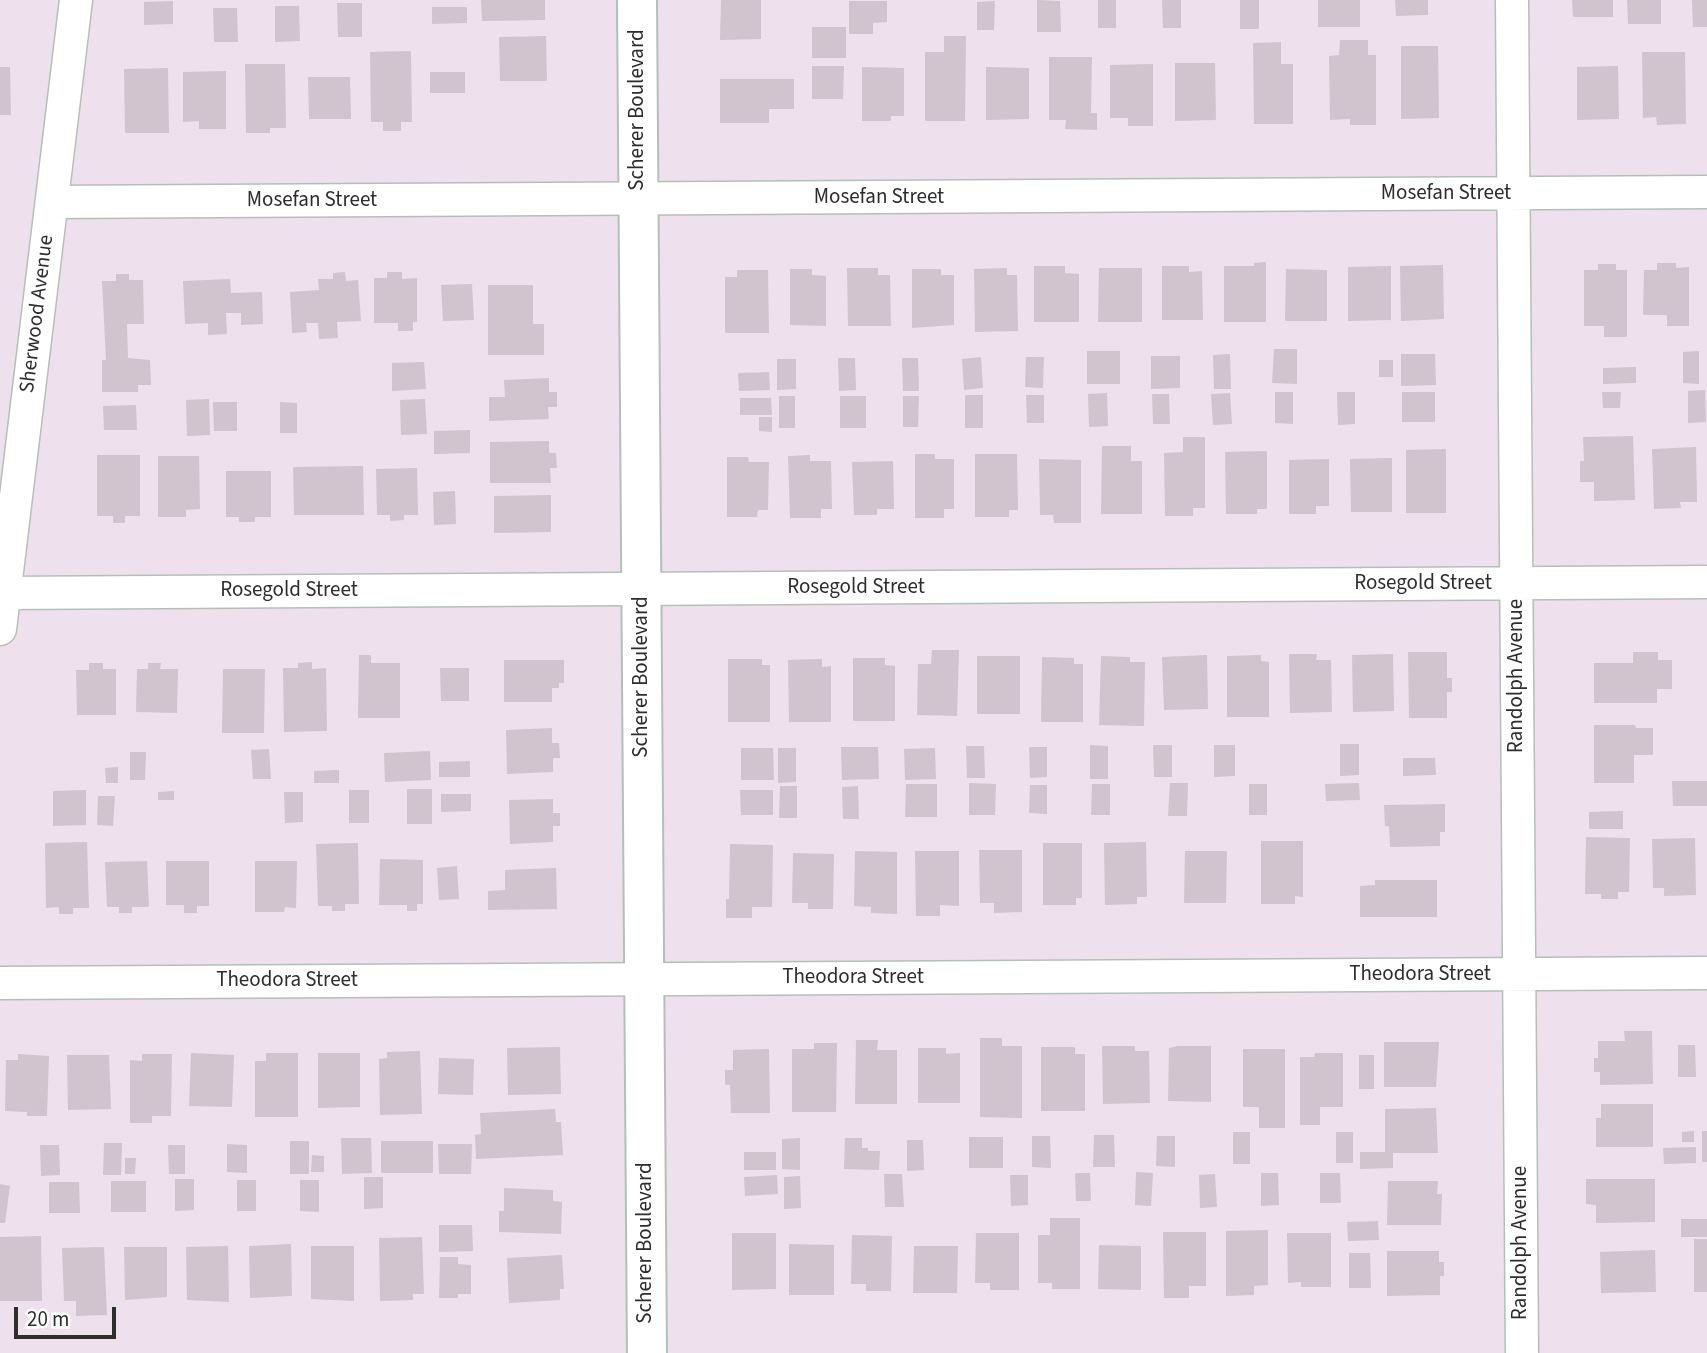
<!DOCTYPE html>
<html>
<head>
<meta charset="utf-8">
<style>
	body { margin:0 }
	#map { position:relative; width:1707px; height:1353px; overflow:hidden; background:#eee0ec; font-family:"Source Sans 3",sans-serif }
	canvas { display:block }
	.scale { position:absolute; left:14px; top:1307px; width:102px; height:32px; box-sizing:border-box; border:4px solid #2d2d2d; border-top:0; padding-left:9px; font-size:21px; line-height:24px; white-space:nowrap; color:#2d2d2d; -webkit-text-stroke:5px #fff; paint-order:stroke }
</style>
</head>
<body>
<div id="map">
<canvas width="1707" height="1353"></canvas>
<div class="scale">20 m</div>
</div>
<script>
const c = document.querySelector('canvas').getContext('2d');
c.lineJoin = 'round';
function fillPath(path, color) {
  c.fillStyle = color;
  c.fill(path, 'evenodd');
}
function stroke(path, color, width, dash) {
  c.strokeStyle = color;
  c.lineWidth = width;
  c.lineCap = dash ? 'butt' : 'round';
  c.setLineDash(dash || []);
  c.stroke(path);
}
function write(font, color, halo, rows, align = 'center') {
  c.font = font + ' "Source Sans 3",sans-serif';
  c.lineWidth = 6;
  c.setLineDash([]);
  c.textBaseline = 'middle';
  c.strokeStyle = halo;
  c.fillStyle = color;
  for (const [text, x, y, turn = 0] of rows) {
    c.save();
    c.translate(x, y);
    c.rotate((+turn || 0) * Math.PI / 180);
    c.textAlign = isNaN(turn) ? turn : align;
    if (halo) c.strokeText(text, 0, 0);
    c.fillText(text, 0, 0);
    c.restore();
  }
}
fillPath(new Path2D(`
	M 481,0 L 545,0 L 545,20 L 482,21 Z
	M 721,0 L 761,0 L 761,39 L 720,40 Z
	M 1037,0 L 1060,1 L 1061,32 L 1037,32 Z
	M 1098,0 L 1116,0 L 1116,28 L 1098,28 Z
	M 1162,0 L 1181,0 L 1181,28 L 1163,28 Z
	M 1240,0 L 1259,0 L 1259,29 L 1240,29 Z
	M 1318,0 L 1360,0 L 1360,27 L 1318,27 Z
	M 1395,0 L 1428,0 L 1428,15 L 1396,16 Z
	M 1572,0 L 1613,0 L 1613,17 L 1573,17 Z
	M 1627,0 L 1661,0 L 1661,24 L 1628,24 Z
	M 1692,0 L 1707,0 L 1707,27 L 1693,27 Z
	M 173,1 L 173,24 L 144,25 L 144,2 Z
	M 849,1 L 887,1 L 887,22 L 873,23 L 873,34 L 849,34 Z
	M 995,1 L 994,30 L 977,30 L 977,2 Z
	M 337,3 L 362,3 L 362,37 L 338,37 Z
	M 275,6 L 299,6 L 300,41 L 275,42 Z
	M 432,7 L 467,7 L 467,23 L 432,24 Z
	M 213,8 L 237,8 L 238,42 L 214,42 Z
	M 812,27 L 846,27 L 846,58 L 812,58 Z
	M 546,36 L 547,81 L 500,81 L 499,37 Z
	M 944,36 L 966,36 L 965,121 L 925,121 L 925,52 L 944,52 Z
	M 1340,40 L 1368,40 L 1368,55 L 1376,55 L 1376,125 L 1350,125 L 1350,119 L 1330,120 L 1329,56 L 1339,55 Z
	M 1281,42 L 1281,64 L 1293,64 L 1293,124 L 1254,124 L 1253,43 Z
	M 1401,46 L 1438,46 L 1439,118 L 1401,119 Z
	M 411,51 L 412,122 L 401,122 L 401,131 L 383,131 L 383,122 L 371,122 L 370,52 Z
	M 1642,52 L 1685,52 L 1686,124 L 1657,125 L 1656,117 L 1643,118 Z
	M 1049,57 L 1092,57 L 1091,113 L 1097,113 L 1097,130 L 1065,129 L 1066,120 L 1049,120 Z
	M 1175,63 L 1215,63 L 1216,120 L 1175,121 Z
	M 245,64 L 285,64 L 286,128 L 270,128 L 270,133 L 246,133 Z
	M 1153,64 L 1153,126 L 1128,126 L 1128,118 L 1110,118 L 1110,65 Z
	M 812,66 L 844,66 L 843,99 L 812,99 Z
	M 1618,66 L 1619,119 L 1577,120 L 1577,67 Z
	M 0,67 L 10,67 L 11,115 L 0,115 Z
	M 862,67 L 904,68 L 904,116 L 891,116 L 891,121 L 862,121 Z
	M 986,67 L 1029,68 L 1029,119 L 986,120 Z
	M 168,68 L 169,133 L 125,133 L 124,69 Z
	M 226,71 L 226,129 L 199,129 L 199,121 L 183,122 L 183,72 Z
	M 430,72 L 465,72 L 465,93 L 430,93 Z
	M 308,77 L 350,77 L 351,119 L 309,119 Z
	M 720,79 L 794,79 L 794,109 L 769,109 L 769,123 L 720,123 Z
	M 1266,262 L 1266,322 L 1224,322 L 1224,266 L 1254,266 L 1254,263 Z
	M 1657,263 L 1676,263 L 1676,268 L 1689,267 L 1689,326 L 1667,326 L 1667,315 L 1643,315 L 1644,270 L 1657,270 Z
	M 1598,264 L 1616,264 L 1616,270 L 1627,270 L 1627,337 L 1604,337 L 1604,326 L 1584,326 L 1584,270 L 1598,270 Z
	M 1443,265 L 1444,319 L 1401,321 L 1400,266 Z
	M 1034,266 L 1065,266 L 1065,273 L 1079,274 L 1079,322 L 1034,322 Z
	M 1162,266 L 1189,266 L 1189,272 L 1202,271 L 1203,320 L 1162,320 Z
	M 1391,266 L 1391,320 L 1348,321 L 1348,267 Z
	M 847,268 L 878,268 L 878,275 L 890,275 L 891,326 L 848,326 Z
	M 1007,268 L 1007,275 L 1017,275 L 1018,331 L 975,332 L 974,269 Z
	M 1099,268 L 1142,268 L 1142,322 L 1098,322 Z
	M 790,269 L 812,269 L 812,275 L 826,276 L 826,326 L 790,325 Z
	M 912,269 L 941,269 L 941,275 L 954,275 L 954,325 L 912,328 Z
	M 1286,269 L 1327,270 L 1327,321 L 1285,321 Z
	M 737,270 L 768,270 L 769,333 L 725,333 L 725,277 L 737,277 Z
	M 345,272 L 346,281 L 358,280 L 361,321 L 337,322 L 338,338 L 319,339 L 318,323 L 306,323 L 307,332 L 292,333 L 290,292 L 319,290 L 318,279 L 333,279 L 333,273 Z
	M 387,272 L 402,272 L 402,279 L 417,278 L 417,322 L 413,322 L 413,331 L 398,331 L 398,323 L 374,323 L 374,278 L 387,278 Z
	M 116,274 L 129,274 L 129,280 L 143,280 L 144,324 L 127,324 L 128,358 L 150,360 L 151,385 L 138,385 L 138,392 L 102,392 L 102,360 L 106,360 L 102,281 L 116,281 Z
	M 230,279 L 231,293 L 262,292 L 263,324 L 241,325 L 241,313 L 226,313 L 227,334 L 208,335 L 208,323 L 185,324 L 183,281 Z
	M 472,284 L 474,320 L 443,321 L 441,285 Z
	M 488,285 L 533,285 L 533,324 L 544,324 L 544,355 L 488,355 Z
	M 1274,349 L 1297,349 L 1297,384 L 1272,383 Z
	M 1087,351 L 1120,351 L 1120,384 L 1087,384 Z
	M 1699,351 L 1699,384 L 1683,383 L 1683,352 Z
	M 1230,354 L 1231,389 L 1214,389 L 1213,355 Z
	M 1401,354 L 1435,354 L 1436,385 L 1401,386 Z
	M 1151,356 L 1180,356 L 1180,388 L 1151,389 Z
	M 981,357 L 983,388 L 964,390 L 962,359 Z
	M 1026,357 L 1044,357 L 1043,388 L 1025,387 Z
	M 838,358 L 855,358 L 856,390 L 839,391 Z
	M 902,358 L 918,358 L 919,391 L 903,391 Z
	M 777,359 L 796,359 L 796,389 L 777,390 Z
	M 1379,360 L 1393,360 L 1393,377 L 1379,377 Z
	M 424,362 L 426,389 L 392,391 L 392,363 Z
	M 1636,367 L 1636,383 L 1603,384 L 1603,368 Z
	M 769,372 L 770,390 L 739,391 L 738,373 Z
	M 549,378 L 549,392 L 557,392 L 557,407 L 548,407 L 549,419 L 489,421 L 489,397 L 505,397 L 504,380 Z
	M 1705,390 L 1706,422 L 1688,423 L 1688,391 Z
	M 1275,392 L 1293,392 L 1293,424 L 1275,423 Z
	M 1337,392 L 1355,392 L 1355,424 L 1338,425 Z
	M 1402,392 L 1435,392 L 1435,422 L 1402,422 Z
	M 1602,392 L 1621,392 L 1620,408 L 1603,408 Z
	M 1107,393 L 1108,426 L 1089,427 L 1088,394 Z
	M 1230,393 L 1232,424 L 1213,425 L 1211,394 Z
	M 1152,394 L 1169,394 L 1170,424 L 1153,424 Z
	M 965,395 L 983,395 L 983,428 L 965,428 Z
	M 1026,395 L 1044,395 L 1044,423 L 1027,423 Z
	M 779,396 L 795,396 L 795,428 L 779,428 Z
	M 840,396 L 866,396 L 866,428 L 840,428 Z
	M 903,396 L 919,396 L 918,427 L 903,427 Z
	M 740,398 L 771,398 L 772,415 L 740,415 Z
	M 209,399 L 210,435 L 187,436 L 186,400 Z
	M 425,399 L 427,434 L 401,435 L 400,400 Z
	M 213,402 L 237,402 L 237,431 L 214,431 Z
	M 280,402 L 297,403 L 297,433 L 280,433 Z
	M 136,405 L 137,430 L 104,430 L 103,406 Z
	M 759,417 L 772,417 L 772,432 L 759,431 Z
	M 470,430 L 470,453 L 434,454 L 434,431 Z
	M 1633,436 L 1635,500 L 1594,501 L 1594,482 L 1580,482 L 1580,461 L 1584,461 L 1583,437 Z
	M 1183,437 L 1205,437 L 1205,508 L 1193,508 L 1193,516 L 1165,516 L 1164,453 L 1183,452 Z
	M 549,441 L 549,453 L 556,453 L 557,468 L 550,468 L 551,483 L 490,483 L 490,442 Z
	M 1102,446 L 1131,446 L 1131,461 L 1142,461 L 1142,514 L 1101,514 Z
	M 1696,447 L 1697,502 L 1680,502 L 1681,508 L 1654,509 L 1652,449 Z
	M 1446,449 L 1446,513 L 1406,513 L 1406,450 Z
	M 1267,451 L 1267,509 L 1257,509 L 1257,514 L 1226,514 L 1225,452 Z
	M 915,454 L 935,454 L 935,459 L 954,459 L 954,509 L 944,509 L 944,518 L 915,518 Z
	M 975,454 L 1017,454 L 1018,510 L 1009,510 L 1009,517 L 975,517 Z
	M 97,455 L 140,455 L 140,516 L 125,516 L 125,523 L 113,523 L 113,516 L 97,516 Z
	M 810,455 L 810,461 L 831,461 L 832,509 L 821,509 L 821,518 L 790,518 L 788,456 Z
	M 158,456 L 199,456 L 200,509 L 186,510 L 186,517 L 158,517 Z
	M 727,457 L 748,457 L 749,462 L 769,462 L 768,510 L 758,510 L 757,517 L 727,517 Z
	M 1392,458 L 1392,512 L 1351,512 L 1350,459 Z
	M 1039,459 L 1081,460 L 1081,523 L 1054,523 L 1053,515 L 1040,515 Z
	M 1329,459 L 1329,506 L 1316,506 L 1316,514 L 1289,514 L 1289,460 Z
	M 893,461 L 894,509 L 877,509 L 877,515 L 854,515 L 852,462 Z
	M 363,466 L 364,515 L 294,515 L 293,467 Z
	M 417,468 L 418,515 L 404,515 L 404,520 L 390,521 L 390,515 L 377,515 L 376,469 Z
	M 226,471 L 271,471 L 271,517 L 255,517 L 255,522 L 239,522 L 239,517 L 226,517 Z
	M 455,491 L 456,524 L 434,525 L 433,492 Z
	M 551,495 L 551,532 L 494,533 L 494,496 Z
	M 932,650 L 959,650 L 957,716 L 917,715 L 918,664 L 931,664 Z
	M 1408,652 L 1447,652 L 1447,678 L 1452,678 L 1452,692 L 1447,692 L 1447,718 L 1409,718 Z
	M 1633,652 L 1658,652 L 1658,660 L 1672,660 L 1672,689 L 1657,689 L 1657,703 L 1594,703 L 1594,663 L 1633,663 Z
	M 1289,654 L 1317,654 L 1316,660 L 1331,660 L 1332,712 L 1290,713 Z
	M 1393,654 L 1394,711 L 1353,712 L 1352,655 Z
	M 359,655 L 371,655 L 371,663 L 400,663 L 400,718 L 358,718 Z
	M 1207,655 L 1208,709 L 1164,710 L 1162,657 Z
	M 1261,655 L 1261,661 L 1269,662 L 1269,717 L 1227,717 L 1227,656 Z
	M 977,656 L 1020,656 L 1020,714 L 977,714 Z
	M 1101,656 L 1130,657 L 1130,662 L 1145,662 L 1144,726 L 1099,725 Z
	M 1042,657 L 1074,658 L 1074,664 L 1083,664 L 1083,722 L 1041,722 Z
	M 853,658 L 885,658 L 885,665 L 895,666 L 895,721 L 853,721 Z
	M 728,659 L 762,659 L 762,665 L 770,665 L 770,722 L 728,722 Z
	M 822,659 L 822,667 L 831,666 L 831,722 L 789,722 L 788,660 Z
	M 504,660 L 564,660 L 564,683 L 559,683 L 559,688 L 552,688 L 552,702 L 504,702 Z
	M 312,662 L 312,669 L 326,668 L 327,731 L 284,732 L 283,668 L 298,668 L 298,663 Z
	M 89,663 L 103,663 L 103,669 L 116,669 L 116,715 L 77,715 L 76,670 L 89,670 Z
	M 148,663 L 161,663 L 160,669 L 178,669 L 177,713 L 136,712 L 137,669 L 148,669 Z
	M 440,668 L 469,668 L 469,701 L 441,701 Z
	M 223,669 L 265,669 L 264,733 L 222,733 Z
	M 1594,725 L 1635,725 L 1636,728 L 1653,728 L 1653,755 L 1634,755 L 1634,783 L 1594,783 Z
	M 552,728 L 552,743 L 559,743 L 560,758 L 553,758 L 553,772 L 507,774 L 506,730 Z
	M 1340,744 L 1359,744 L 1359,775 L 1340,776 Z
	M 1090,745 L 1108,746 L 1108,779 L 1090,779 Z
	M 1153,745 L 1172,745 L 1172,777 L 1154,777 Z
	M 1214,745 L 1235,745 L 1235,776 L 1214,777 Z
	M 966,746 L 984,746 L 985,778 L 967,778 Z
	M 841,747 L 878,747 L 879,779 L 842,780 Z
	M 1029,747 L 1047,747 L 1047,777 L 1030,778 Z
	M 741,748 L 773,748 L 774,780 L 741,780 Z
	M 778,748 L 796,748 L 796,782 L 778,783 Z
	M 935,748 L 936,779 L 905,780 L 904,749 Z
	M 269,749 L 271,779 L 253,779 L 251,750 Z
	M 430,751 L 431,780 L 385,782 L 384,753 Z
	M 130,752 L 146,752 L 145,780 L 130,780 Z
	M 1403,758 L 1435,758 L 1436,775 L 1403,776 Z
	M 470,761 L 470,777 L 439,777 L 439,762 Z
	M 118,767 L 118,783 L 106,783 L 105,768 Z
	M 339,770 L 339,783 L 314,783 L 314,771 Z
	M 1672,781 L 1707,781 L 1707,806 L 1673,806 Z
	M 969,783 L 996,784 L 995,815 L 969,815 Z
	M 1170,783 L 1188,783 L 1187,816 L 1168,816 Z
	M 1359,783 L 1360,800 L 1326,801 L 1325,784 Z
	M 906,784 L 937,784 L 937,817 L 905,817 Z
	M 1092,784 L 1110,784 L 1110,815 L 1091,815 Z
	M 1249,784 L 1267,784 L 1267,815 L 1249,815 Z
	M 1030,785 L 1047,785 L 1047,814 L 1029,813 Z
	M 780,786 L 797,786 L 797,818 L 779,818 Z
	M 858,786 L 859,819 L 843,819 L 842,787 Z
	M 407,789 L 432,789 L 432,824 L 407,824 Z
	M 86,790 L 86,825 L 53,826 L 53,791 Z
	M 349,790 L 369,790 L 369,823 L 349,823 Z
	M 740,790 L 773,790 L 773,815 L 741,815 Z
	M 174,791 L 174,800 L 158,800 L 158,792 Z
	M 284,792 L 303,792 L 303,822 L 285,823 Z
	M 441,794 L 471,794 L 471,811 L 441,812 Z
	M 98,796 L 115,796 L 113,826 L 97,825 Z
	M 553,799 L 553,813 L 560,813 L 560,826 L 553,826 L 553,842 L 510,844 L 509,800 Z
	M 1445,804 L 1445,832 L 1440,832 L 1440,846 L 1390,847 L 1389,826 L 1385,826 L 1384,805 Z
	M 1623,811 L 1623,829 L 1589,829 L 1589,812 Z
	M 1586,837 L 1630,838 L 1629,892 L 1618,892 L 1618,899 L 1601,899 L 1601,894 L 1585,894 Z
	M 1695,838 L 1696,895 L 1664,896 L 1664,888 L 1653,888 L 1652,839 Z
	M 1261,841 L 1303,841 L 1303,897 L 1295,896 L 1295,904 L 1261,904 Z
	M 87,842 L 89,908 L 73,908 L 73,914 L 59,914 L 59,907 L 46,908 L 45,843 Z
	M 1146,842 L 1147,897 L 1137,897 L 1137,904 L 1105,905 L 1104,843 Z
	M 358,843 L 359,904 L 345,904 L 345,911 L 332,911 L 332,906 L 318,906 L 316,844 Z
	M 1043,843 L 1082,843 L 1082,898 L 1076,898 L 1076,905 L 1043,905 Z
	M 730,844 L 773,845 L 772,907 L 752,907 L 752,918 L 726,918 L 726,899 L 729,899 Z
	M 979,850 L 1022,850 L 1022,912 L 994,913 L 994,903 L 980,903 Z
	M 855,851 L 897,852 L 897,914 L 871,913 L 871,907 L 854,906 Z
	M 915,851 L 959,851 L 959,906 L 940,905 L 940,916 L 916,916 Z
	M 1185,851 L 1227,851 L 1226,903 L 1184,903 Z
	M 793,853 L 834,854 L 833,909 L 808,909 L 808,903 L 792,903 Z
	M 380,859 L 423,860 L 423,904 L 417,904 L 417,911 L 407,911 L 407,905 L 379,905 Z
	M 147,861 L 149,907 L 132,907 L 132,913 L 119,913 L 119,907 L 107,907 L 105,862 Z
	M 166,861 L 209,861 L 209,906 L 197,906 L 197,913 L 184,913 L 184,905 L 166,905 Z
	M 255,861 L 297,861 L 296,908 L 285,907 L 284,912 L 255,912 Z
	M 457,866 L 459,899 L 439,900 L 437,868 Z
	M 556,868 L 557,909 L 488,910 L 488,891 L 505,890 L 505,870 Z
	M 1375,880 L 1437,880 L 1437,917 L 1360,917 L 1360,886 L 1375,885 Z
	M 1624,1031 L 1652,1031 L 1653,1084 L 1600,1085 L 1600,1072 L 1594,1072 L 1594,1058 L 1598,1058 L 1598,1041 L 1625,1041 Z
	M 980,1038 L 1002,1038 L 1002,1046 L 1022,1046 L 1022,1118 L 980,1117 Z
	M 856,1040 L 878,1040 L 877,1050 L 897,1050 L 897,1104 L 855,1104 Z
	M 1384,1042 L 1439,1042 L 1436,1087 L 1384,1087 Z
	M 814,1043 L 837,1043 L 836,1112 L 792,1112 L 792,1049 L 814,1049 Z
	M 1678,1045 L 1695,1045 L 1696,1077 L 1678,1077 Z
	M 1102,1046 L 1135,1046 L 1135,1051 L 1149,1051 L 1150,1103 L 1103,1104 Z
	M 1178,1046 L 1211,1046 L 1211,1102 L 1168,1101 L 1169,1048 Z
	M 560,1047 L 561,1094 L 508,1095 L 507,1048 Z
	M 1041,1047 L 1075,1047 L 1075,1054 L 1085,1054 L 1085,1111 L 1041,1111 Z
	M 918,1048 L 946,1048 L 946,1054 L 960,1053 L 960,1103 L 918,1103 Z
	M 769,1049 L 770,1113 L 731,1113 L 730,1085 L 725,1085 L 725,1070 L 733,1070 L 733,1050 Z
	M 1243,1049 L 1285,1049 L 1285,1128 L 1259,1128 L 1259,1107 L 1243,1107 Z
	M 420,1051 L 422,1114 L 380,1115 L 379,1059 L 387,1058 L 387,1052 Z
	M 191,1053 L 234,1055 L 232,1107 L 189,1106 Z
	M 266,1053 L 298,1053 L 298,1117 L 255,1117 L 255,1061 L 266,1061 Z
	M 318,1053 L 360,1053 L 360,1107 L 318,1108 Z
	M 1315,1053 L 1343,1053 L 1343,1107 L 1320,1107 L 1320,1125 L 1300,1125 L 1300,1057 L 1314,1057 Z
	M 18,1054 L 49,1056 L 47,1116 L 27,1116 L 27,1112 L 5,1111 L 6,1060 L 18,1060 Z
	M 142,1054 L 172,1054 L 171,1116 L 152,1116 L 152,1123 L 130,1123 L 130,1060 L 142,1061 Z
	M 67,1055 L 109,1055 L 111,1109 L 68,1110 Z
	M 1359,1055 L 1374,1055 L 1374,1089 L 1359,1089 Z
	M 439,1058 L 474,1059 L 473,1095 L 438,1094 Z
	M 1601,1104 L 1653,1104 L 1653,1147 L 1596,1147 L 1596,1118 L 1601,1118 Z
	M 1436,1108 L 1438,1153 L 1393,1153 L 1393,1168 L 1360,1169 L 1360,1152 L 1385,1152 L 1385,1109 Z
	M 555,1109 L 556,1122 L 561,1122 L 563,1155 L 476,1159 L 475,1135 L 481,1134 L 480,1113 Z
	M 1694,1131 L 1694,1142 L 1682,1142 L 1682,1132 Z
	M 1702,1131 L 1707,1131 L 1707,1162 L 1702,1162 Z
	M 1233,1132 L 1250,1132 L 1250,1164 L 1233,1164 Z
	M 1336,1132 L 1353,1132 L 1353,1163 L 1336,1163 Z
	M 1094,1135 L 1114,1135 L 1115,1167 L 1093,1167 Z
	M 1032,1136 L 1050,1136 L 1051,1168 L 1032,1167 Z
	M 1157,1136 L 1175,1136 L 1175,1167 L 1156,1166 Z
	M 969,1137 L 1003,1137 L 1003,1168 L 969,1168 Z
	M 341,1138 L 371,1138 L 372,1173 L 342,1174 Z
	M 800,1138 L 800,1170 L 782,1169 L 782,1139 Z
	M 845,1138 L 862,1138 L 862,1148 L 868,1148 L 868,1151 L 880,1151 L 879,1170 L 844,1169 Z
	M 907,1140 L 923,1140 L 924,1170 L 907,1171 Z
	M 290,1141 L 309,1141 L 309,1174 L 290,1174 Z
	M 381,1141 L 433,1141 L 433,1173 L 381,1173 Z
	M 104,1143 L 122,1143 L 121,1175 L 103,1175 Z
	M 227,1144 L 247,1145 L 247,1173 L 227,1172 Z
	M 438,1144 L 472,1144 L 471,1174 L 439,1174 Z
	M 40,1145 L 59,1145 L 60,1175 L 41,1176 Z
	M 168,1145 L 185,1145 L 185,1174 L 169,1174 Z
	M 1696,1147 L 1696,1163 L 1664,1164 L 1663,1148 Z
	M 744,1152 L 776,1152 L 776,1170 L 744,1170 Z
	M 312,1155 L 324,1156 L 324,1172 L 311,1172 Z
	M 125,1158 L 136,1158 L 135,1174 L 125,1174 Z
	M 1136,1172 L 1153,1173 L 1151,1206 L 1135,1205 Z
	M 1075,1173 L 1090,1173 L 1091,1201 L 1076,1201 Z
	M 1261,1173 L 1278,1173 L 1279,1205 L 1261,1206 Z
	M 1320,1173 L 1340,1173 L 1341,1203 L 1320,1203 Z
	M 884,1174 L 902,1174 L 904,1207 L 885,1207 Z
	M 1215,1174 L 1217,1207 L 1200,1208 L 1199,1175 Z
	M 777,1175 L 778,1194 L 745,1196 L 744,1177 Z
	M 1010,1175 L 1028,1175 L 1028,1205 L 1011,1206 Z
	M 800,1176 L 801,1208 L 784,1209 L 784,1177 Z
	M 364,1177 L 383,1177 L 383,1208 L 364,1209 Z
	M 175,1179 L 194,1179 L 194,1210 L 175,1211 Z
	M 1586,1179 L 1655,1179 L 1655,1222 L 1596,1223 L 1596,1205 L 1586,1204 Z
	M 237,1180 L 256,1180 L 256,1211 L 237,1211 Z
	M 300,1180 L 319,1180 L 319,1212 L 300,1211 Z
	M 111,1181 L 146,1181 L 146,1212 L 111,1212 Z
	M 1388,1181 L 1438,1181 L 1437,1194 L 1442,1194 L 1441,1225 L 1387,1225 Z
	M 49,1182 L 79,1182 L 80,1213 L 49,1213 Z
	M 0,1184 L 10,1186 L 5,1223 L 0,1223 Z
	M 504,1188 L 553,1190 L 553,1201 L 562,1202 L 561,1234 L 499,1232 L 499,1211 L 504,1211 Z
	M 1050,1218 L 1080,1218 L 1080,1289 L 1052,1289 L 1052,1283 L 1038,1283 L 1038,1235 L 1050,1235 Z
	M 1681,1219 L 1707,1219 L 1707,1237 L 1681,1237 Z
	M 1378,1221 L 1379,1240 L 1348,1241 L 1347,1222 Z
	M 439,1225 L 472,1225 L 473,1251 L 439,1252 Z
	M 1268,1230 L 1268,1285 L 1254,1286 L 1254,1295 L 1226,1296 L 1226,1231 Z
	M 1163,1232 L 1206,1232 L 1206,1286 L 1189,1286 L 1189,1298 L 1164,1298 Z
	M 732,1233 L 776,1233 L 776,1289 L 732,1290 Z
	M 976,1233 L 1019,1233 L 1019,1290 L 990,1290 L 990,1283 L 975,1283 Z
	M 1287,1233 L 1331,1233 L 1331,1287 L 1301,1287 L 1301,1282 L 1288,1283 Z
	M 852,1235 L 892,1236 L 891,1291 L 866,1291 L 866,1284 L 851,1284 Z
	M 41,1236 L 42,1301 L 0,1301 L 0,1237 Z
	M 422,1237 L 424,1294 L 413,1294 L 413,1300 L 380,1301 L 379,1238 Z
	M 1694,1239 L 1707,1239 L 1707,1292 L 1694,1292 Z
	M 291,1244 L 292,1296 L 250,1298 L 249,1246 Z
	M 789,1244 L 834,1245 L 834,1295 L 789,1295 Z
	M 1099,1245 L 1141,1246 L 1141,1290 L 1098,1289 Z
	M 228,1246 L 229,1302 L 187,1300 L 186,1247 Z
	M 311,1246 L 354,1246 L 354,1301 L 311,1299 Z
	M 914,1246 L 958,1246 L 957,1293 L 913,1293 Z
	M 104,1247 L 107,1315 L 76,1316 L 76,1301 L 64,1301 L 62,1248 Z
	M 124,1247 L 167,1247 L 167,1297 L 125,1300 Z
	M 1655,1250 L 1656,1292 L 1601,1293 L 1600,1252 Z
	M 1387,1251 L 1439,1251 L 1439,1262 L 1444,1262 L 1444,1276 L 1440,1276 L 1440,1295 L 1387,1296 Z
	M 1349,1253 L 1370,1253 L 1371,1288 L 1349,1288 Z
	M 562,1255 L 564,1289 L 560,1289 L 560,1300 L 509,1303 L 507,1258 Z
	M 440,1257 L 458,1257 L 458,1264 L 471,1265 L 471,1294 L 458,1294 L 458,1298 L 439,1298 Z`), '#d1c4ce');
const minor = new Path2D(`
	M 1512,0 L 1522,1353
	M 52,202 L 1707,192
	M 4,593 L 1707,582
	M 0,629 L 76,0
	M 0,983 L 1707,973`);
const tertiary = new Path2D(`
	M 637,0 L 647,1353`);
stroke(minor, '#b3c0b8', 35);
stroke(tertiary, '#b3c0b8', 42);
stroke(minor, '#fff', 32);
stroke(tertiary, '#fff', 38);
write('21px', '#2d2d2d', '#fff', [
	["Scherer Boulevard",638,110,-90],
	["Mosefan Street",1446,194],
	["Mosefan Street",879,198],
	["Mosefan Street",312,201],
	["Sherwood Avenue",38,314,-83],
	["Rosegold Street",1423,584],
	["Rosegold Street",856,588],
	["Rosegold Street",289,591],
	["Randolph Avenue",1517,676,-90],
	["Scherer Boulevard",642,677,-90],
	["Theodora Street",1420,975],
	["Theodora Street",853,978],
	["Theodora Street",287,981],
	["Scherer Boulevard",646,1243,-90],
	["Randolph Avenue",1521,1243,-90]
]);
</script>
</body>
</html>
